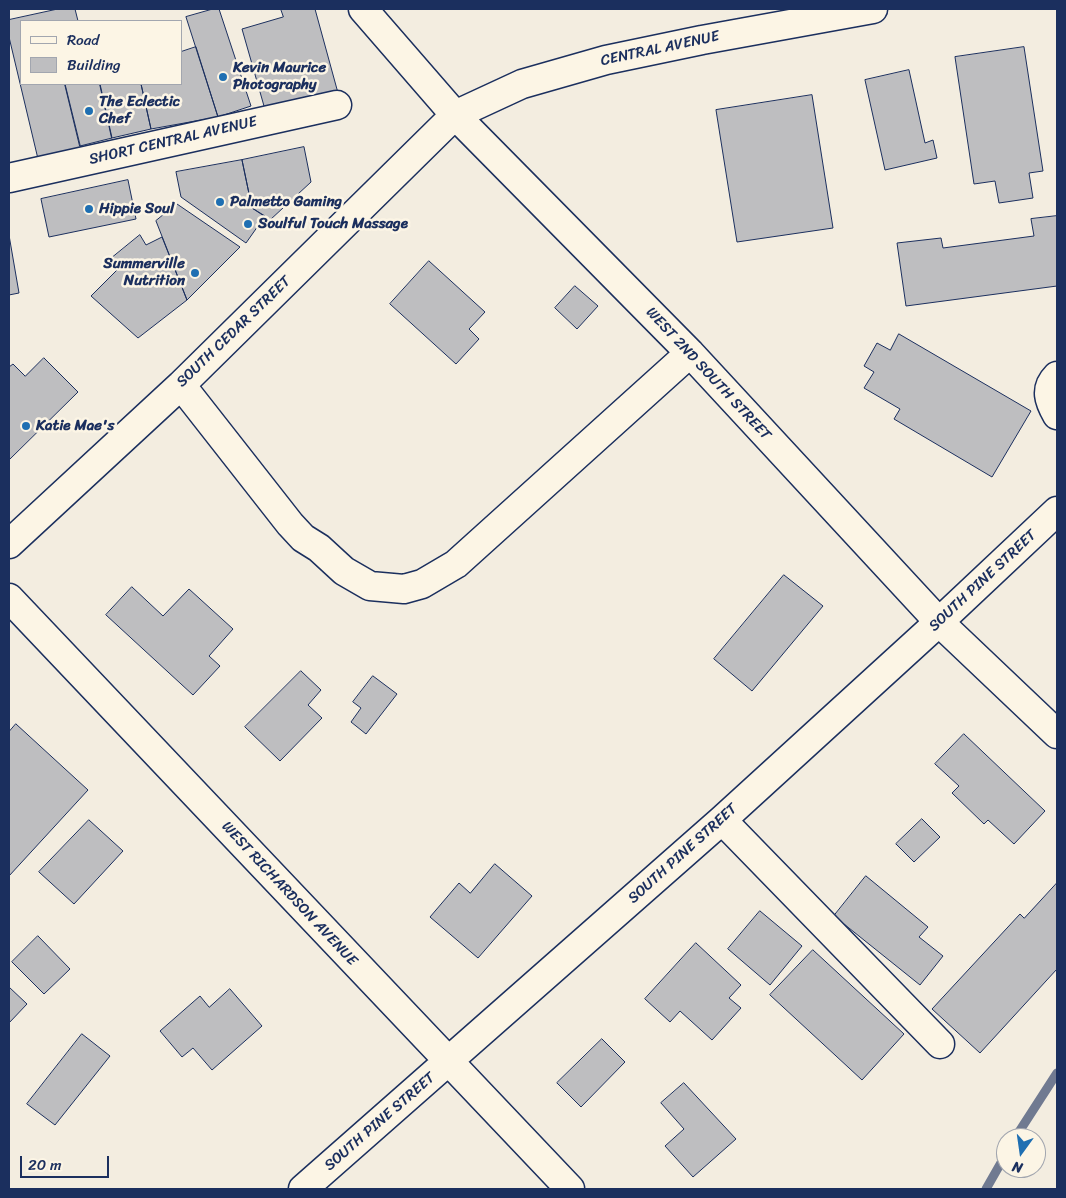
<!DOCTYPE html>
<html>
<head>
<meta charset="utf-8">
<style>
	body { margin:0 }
	#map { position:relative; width:1066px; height:1198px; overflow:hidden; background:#f3ede0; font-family:Sriracha,sans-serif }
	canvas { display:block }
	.frame { position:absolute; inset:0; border:10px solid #1b2f5e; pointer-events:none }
	.legend { position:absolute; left:20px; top:20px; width:162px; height:65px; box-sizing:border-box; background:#fcf5e5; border:1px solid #a2a6af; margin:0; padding:6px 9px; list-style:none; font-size:15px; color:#1b2f5e }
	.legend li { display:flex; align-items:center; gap:10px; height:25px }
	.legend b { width:25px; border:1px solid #a2a6af }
	.north { position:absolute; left:996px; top:1128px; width:50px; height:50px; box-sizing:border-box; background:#fcf5e5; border:1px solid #a2a6af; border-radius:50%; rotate:194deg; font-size:14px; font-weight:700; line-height:20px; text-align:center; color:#1b2f5e }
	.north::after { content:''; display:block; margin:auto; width:18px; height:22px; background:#1f6fb2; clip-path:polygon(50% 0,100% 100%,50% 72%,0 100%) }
	.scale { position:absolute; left:20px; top:1156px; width:89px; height:22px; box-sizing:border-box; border:2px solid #1b2f5e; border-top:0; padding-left:6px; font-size:15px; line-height:18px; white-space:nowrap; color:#1b2f5e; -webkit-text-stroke:4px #fcf5e5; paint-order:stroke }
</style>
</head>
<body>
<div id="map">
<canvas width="1066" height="1198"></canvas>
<div class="frame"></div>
<ul class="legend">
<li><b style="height:6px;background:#fcf5e5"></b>Road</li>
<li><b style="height:14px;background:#bebec0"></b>Building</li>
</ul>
<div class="north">N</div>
<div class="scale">20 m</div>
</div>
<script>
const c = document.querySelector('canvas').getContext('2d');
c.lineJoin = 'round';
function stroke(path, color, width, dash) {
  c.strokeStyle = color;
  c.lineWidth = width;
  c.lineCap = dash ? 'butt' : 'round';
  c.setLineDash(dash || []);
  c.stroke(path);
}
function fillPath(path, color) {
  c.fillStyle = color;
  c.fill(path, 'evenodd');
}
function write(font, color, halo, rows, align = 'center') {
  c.font = font + ' Sriracha,sans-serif';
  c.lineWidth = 5;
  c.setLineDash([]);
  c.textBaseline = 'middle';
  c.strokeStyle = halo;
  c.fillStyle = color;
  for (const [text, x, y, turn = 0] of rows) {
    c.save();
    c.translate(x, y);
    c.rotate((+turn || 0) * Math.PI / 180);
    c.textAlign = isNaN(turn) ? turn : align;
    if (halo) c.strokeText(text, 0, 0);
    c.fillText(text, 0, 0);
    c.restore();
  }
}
stroke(new Path2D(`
	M 1015,1138 L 1057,1073
	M 986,1189 L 1006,1154`), '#707a91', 9);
const building = new Path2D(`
	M 58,9 L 75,9 L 78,21 L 21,21 L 21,84 L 65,84 L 81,149 L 38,159 L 9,37 L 9,20 Z
	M 213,9 L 219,9 L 251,106 L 218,117 L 186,17 Z
	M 281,9 L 315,9 L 338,93 L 266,113 L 242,29 L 283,17 Z
	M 196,47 L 218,117 L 151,129 L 141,84 L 181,84 L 181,52 Z
	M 1024,47 L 1043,171 L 1029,173 L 1033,198 L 999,203 L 995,181 L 974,184 L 955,57 Z
	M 909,70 L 925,143 L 933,140 L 937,158 L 885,170 L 865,80 Z
	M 65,84 L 100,84 L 112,138 L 80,146 Z
	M 100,84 L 141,84 L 151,129 L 112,138 Z
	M 812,95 L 833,228 L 737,242 L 716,110 Z
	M 304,147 L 311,182 L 270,220 L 252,208 L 242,160 Z
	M 242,160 L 252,208 L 265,216 L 246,243 L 181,197 L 176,172 Z
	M 128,180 L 136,219 L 49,237 L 41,199 Z
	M 177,204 L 240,247 L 187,300 L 156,221 Z
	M 1057,216 L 1057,286 L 906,306 L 897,243 L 941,238 L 943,248 L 1034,236 L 1031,219 Z
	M 9,235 L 19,293 L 9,295 Z
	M 140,235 L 146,245 L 162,237 L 187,300 L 138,338 L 91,296 L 121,266 L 113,257 Z
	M 429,261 L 485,312 L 469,329 L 479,339 L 456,364 L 390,304 Z
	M 575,286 L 598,306 L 577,329 L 555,308 Z
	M 899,334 L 1031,411 L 992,477 L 894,419 L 900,409 L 864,388 L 874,372 L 864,366 L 877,343 L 890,350 Z
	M 44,358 L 78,392 L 9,460 L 9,367 L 13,364 L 25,376 Z
	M 784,575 L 823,606 L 752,691 L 714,659 Z
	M 132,587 L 163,616 L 189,589 L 233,629 L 209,656 L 220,666 L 193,695 L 106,615 Z
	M 301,671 L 321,690 L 308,705 L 322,718 L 280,761 L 245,727 Z
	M 373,676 L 397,694 L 366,734 L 351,722 L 361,708 L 353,702 Z
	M 16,724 L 88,790 L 9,876 L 9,732 Z
	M 964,734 L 1045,811 L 1014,844 L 988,820 L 984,824 L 952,793 L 959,786 L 935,764 Z
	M 922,819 L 940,837 L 914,862 L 896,844 Z
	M 89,820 L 123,851 L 74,904 L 39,872 Z
	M 495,864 L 532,896 L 478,958 L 430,917 L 459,883 L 470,893 Z
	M 866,876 L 928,927 L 919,937 L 943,956 L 920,985 L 834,916 Z
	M 1057,883 L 1057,969 L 980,1053 L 932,1009 L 1020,914 L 1024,918 Z
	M 760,911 L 802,946 L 770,985 L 728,949 Z
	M 38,936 L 70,969 L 44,994 L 12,962 Z
	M 696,943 L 741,985 L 729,998 L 741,1008 L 712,1040 L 680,1011 L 670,1022 L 645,999 Z
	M 813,950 L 904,1034 L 862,1080 L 770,995 Z
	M 9,987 L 27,1004 L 9,1023 Z
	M 230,989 L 262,1026 L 212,1070 L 193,1048 L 182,1057 L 160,1031 L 200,996 L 209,1007 Z
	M 82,1034 L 110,1056 L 55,1125 L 27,1104 Z
	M 602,1039 L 625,1062 L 581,1107 L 557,1083 Z
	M 684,1083 L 736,1139 L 693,1177 L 665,1146 L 684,1129 L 661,1103 Z`);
fillPath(building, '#bebec0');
stroke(building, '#1b2f5e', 1);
const minor = new Path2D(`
	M 363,9 L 455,115 L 690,353 L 939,622 L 1057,734
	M 9,178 L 337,105
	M 1057,376 C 1044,389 1049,401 1057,415
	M 181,385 L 290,524 L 303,538 L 319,548 L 344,571 L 370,586 L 404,589 L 422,584 L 456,564 L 690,353
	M 9,544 L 181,385 L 455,115 L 522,84 L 606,60 L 702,40 L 873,9
	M 9,598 L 570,1189
	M 722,820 L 940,1044
	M 303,1189 L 722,820 L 939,622 L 1057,511`);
stroke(minor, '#1b2f5e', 31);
stroke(minor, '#fcf5e5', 28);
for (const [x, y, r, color] of [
	[223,77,5,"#1f6fb2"],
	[89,111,5,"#1f6fb2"],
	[220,202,5,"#1f6fb2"],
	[89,209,5,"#1f6fb2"],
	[248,224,5,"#1f6fb2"],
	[195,273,5,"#1f6fb2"],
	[26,426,5,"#1f6fb2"]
]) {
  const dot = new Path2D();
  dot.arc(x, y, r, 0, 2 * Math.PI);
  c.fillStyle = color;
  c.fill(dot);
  stroke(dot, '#fcf5e5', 2);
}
write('15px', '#1b2f5e', '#fcf5e5', [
	["CENTRAL AVENUE",660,49,-12],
	["SHORT CENTRAL AVENUE",173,141,-13],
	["SOUTH CEDAR STREET",234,332,-44],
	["WEST 2ND SOUTH STREET",708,374,47],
	["SOUTH PINE STREET",983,581,-43],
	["SOUTH PINE STREET",683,854,-42],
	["WEST RICHARDSON AVENUE",289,894,47],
	["SOUTH PINE STREET",380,1122,-41]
]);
write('bold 15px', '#1b2f5e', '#fcf5e5', [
	["Kevin Maurice",233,68],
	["Photography",233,85],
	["The Eclectic",99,102],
	["Chef",99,119],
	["Palmetto Gaming",230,202],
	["Hippie Soul",99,209],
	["Soulful Touch Massage",258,224],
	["Summerville",185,264,"right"],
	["Nutrition",185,281,"right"],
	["Katie Mae's",36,426]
], 'left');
</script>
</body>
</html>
